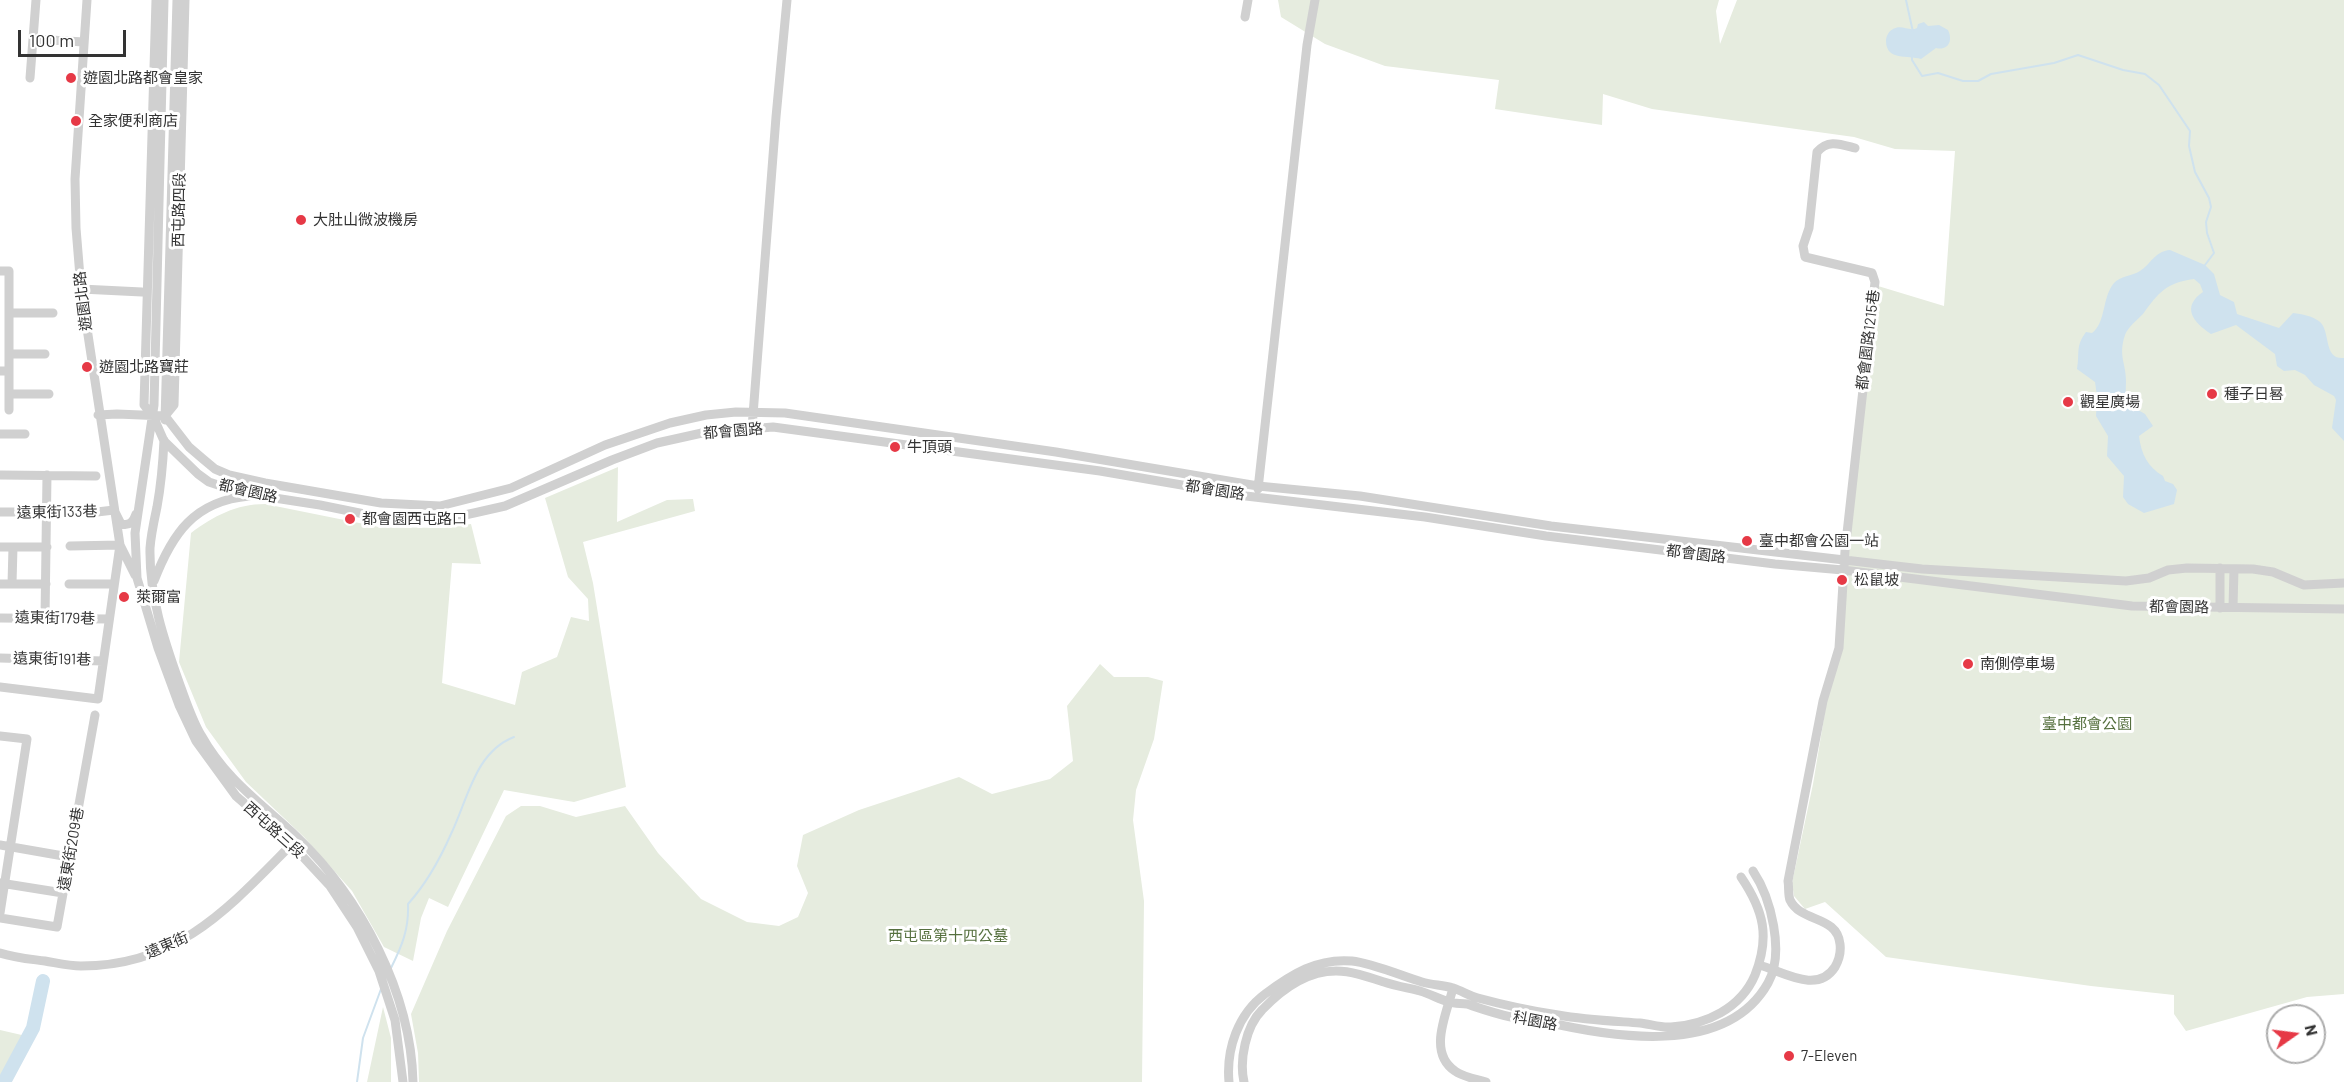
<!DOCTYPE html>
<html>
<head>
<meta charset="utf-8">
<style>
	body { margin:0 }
	#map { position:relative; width:2344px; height:1082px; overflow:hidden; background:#fff; font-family:Barlow,sans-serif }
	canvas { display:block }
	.north { position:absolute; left:2266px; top:1004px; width:60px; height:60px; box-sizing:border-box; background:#fff; border:2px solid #adadad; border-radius:50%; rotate:76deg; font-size:16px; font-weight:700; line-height:24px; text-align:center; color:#333 }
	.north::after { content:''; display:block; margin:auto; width:21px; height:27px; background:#e63946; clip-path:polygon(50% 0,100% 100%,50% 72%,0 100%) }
	.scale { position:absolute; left:18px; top:30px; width:108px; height:27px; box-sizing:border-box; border:3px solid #333; border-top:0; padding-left:8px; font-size:18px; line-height:21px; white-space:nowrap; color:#333; -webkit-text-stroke:4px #fff; paint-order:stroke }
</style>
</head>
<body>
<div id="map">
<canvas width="2344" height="1082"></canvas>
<div class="north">N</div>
<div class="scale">100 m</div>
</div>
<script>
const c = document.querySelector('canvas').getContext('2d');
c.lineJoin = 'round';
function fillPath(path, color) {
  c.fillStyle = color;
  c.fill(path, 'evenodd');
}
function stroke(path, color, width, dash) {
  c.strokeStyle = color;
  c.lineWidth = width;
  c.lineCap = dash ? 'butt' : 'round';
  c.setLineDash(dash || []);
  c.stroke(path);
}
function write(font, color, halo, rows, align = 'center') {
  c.font = font + ' Barlow,"Noto Sans TC",sans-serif';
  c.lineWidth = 6;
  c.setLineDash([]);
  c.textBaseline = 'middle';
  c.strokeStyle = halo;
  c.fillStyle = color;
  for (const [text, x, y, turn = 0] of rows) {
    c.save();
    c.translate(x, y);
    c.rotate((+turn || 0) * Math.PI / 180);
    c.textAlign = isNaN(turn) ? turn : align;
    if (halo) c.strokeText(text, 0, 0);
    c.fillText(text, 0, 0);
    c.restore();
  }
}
fillPath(new Path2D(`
	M 1278,0 L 1719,0 L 1716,11 L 1720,44 L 1737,0 L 2344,0 L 2344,994 L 2307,997 L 2186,1031 L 2174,1014 L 2174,995 L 2091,986 L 1886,957 L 1825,902 L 1805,909 L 1794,896 L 1792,883 L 1813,784 L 1827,700 L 1841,647 L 1848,554 L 1878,286 L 1944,306 L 1955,151 L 1895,149 L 1854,137 L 1652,109 L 1603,94 L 1602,125 L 1495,109 L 1499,80 L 1385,66 L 1325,44 L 1281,17 Z
	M 618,467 L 617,522 L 667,500 L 693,499 L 695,511 L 583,542 L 593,583 L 626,787 L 574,802 L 504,790 L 448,907 L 429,898 L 421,918 L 413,961 L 384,947 L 352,891 L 304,837 L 246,782 L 206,727 L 179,662 L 191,533 C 214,516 236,504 265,504 L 379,527 L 442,528 L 471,524 L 481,564 L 452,563 L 442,683 L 515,705 L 522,672 L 557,657 L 571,617 L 589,621 L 588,599 L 568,577 L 545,498 Z
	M 1100,664 L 1114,677 L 1148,677 L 1163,681 L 1154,739 L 1136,790 L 1133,820 L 1144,901 L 1142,1082 L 419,1082 L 418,1053 L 411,1014 L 447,931 L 506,816 L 521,806 L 540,806 L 576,817 L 625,806 L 658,853 L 701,899 L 747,922 L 779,926 L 798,917 L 808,893 L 797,866 L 803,835 L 859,810 L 959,777 L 992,794 L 1050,779 L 1073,761 L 1067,706 Z
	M 383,1007 L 391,1038 L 391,1082 L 367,1082 Z
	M 0,1030 L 26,1036 L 1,1082 L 0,1082 Z`), '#e6ecdf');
fillPath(new Path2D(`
	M 1924,22 L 1928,26 L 1939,25 L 1948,30 C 1953,40 1949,51 1936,48 L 1921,59 C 1908,55 1886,61 1886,41 C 1886,36 1889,31 1893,29 C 1902,24 1909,32 1917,28 L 1918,24 Z
	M 2170,250 L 2205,265 L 2214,274 L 2220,295 L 2234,302 L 2237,314 L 2279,328 L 2293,313 C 2302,314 2313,316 2320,322 C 2331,332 2323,360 2344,358 L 2344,441 L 2332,428 L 2336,400 L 2334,396 L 2314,385 L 2305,375 L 2295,370 L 2284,371 L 2277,366 L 2275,354 L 2236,325 L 2211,334 C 2193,322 2181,307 2203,292 L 2200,284 L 2194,279 C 2166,283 2159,292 2143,314 C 2137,320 2128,327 2125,335 C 2118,356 2126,363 2126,381 C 2126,389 2125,395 2126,403 L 2145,414 L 2153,426 L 2139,436 C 2141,454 2148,467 2163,476 L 2165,481 L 2173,484 L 2177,490 L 2174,504 L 2144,513 L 2128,504 L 2123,497 L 2124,476 L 2107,456 L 2108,436 L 2096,416 L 2097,396 L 2095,382 L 2077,369 C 2080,353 2075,347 2086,332 L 2092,333 C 2106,323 2102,297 2114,283 C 2120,276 2132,276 2140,271 C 2151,264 2155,251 2170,250 Z`), '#cfe2ee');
stroke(new Path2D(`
	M 1906,0 L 1913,32
	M 1912,55 L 1912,60 L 1922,76 L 1938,73 L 1963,81 L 1978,81 L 1991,74 L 2054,63 L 2078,55 L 2123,70 L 2145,74 L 2159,85 L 2190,131 L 2189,146 L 2195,172 L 2209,198 L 2211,207 L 2206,222 L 2207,233 L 2214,253 L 2205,265
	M 391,968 C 402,946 409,929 408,904 C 426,884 440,859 451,834 C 468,799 475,752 514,737
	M 357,1082 L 363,1038 L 381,989`), '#cfe2ee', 2);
stroke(new Path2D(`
	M 4,1082 L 33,1028 L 43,981`), '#cfe2ee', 14);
stroke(new Path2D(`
	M 87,0 L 75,179 L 76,228 L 81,289 L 120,545 L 135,575
	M 156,0 L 144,405 L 153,416 L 164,441 L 198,474 L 209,482 L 242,493 L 320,505 L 384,518 L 446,519 L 474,513 L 505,506 L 612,460 L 657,443 L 702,433 L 773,427 L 1100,471 L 1246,496 L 1425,517 L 1546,536 L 1775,564 L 1843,570 L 2132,606 L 2344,609
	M 164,0 L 154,405 L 135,533 L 137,578 L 158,648 L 179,705 L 196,741 L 236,796 L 291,844 L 330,886 L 357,927 L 379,971 L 395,1020 L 403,1082
	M 1245,17 L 1248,0
	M 33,39 L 84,42
	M 30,78 L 36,0
	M 0,271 L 9,271 L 9,371 L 0,371
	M 81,289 L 142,292
	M 9,313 L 53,313
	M 9,354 L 45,354
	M 9,371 L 9,410
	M 9,394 L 49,394
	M 98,415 L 117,414 L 165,416 L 189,447 L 203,459 L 215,469 L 229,475 L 265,483 L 381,503 L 440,506 L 511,488 L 605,445 L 670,423 L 706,415 L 736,412 L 785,413 L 1056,452 L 1258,486 L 1360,496 L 1551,526 L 1922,569 L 2126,581 L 2149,578 L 2168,570 L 2187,568 L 2253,569 L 2273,572 L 2304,585 L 2344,583
	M 165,416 L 174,405 L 185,0
	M 165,420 L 177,0
	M 752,428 L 776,117 L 787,0
	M 0,434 L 25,434
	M 164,440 C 163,462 161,485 157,507 C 154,521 151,534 150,548 C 149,596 164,640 180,685 C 186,701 192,720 201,735 C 226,780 261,803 297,837 C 361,898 411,993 413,1082
	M 0,475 L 96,476
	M 1258,489 L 1307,45 L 1315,0
	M 0,512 L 97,512 L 114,510 L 121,524 C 130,526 133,522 136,514
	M 0,547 L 47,547
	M 154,581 C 172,534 194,501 249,496
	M 0,584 L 46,584
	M 12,584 L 13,547
	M 69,584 L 114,584
	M 2233,607 L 2234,569
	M 2220,608 L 2220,568
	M 0,618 L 109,619
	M 45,618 L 47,475
	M 0,658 L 103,661
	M 0,687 L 98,699 L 120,545 L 70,546
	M 0,736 L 27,739 L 0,913
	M 0,845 L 69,857
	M 0,883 L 63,893
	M 0,918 L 57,927 L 95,715
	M 0,953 C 15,958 30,959 45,961 C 57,963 69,966 81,966 C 181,966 232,904 296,840
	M 1759,965 C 1782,971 1817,995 1835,967 C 1839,960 1841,952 1840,944 C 1837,915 1801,923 1790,900 C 1788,895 1789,886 1788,881 L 1823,701 L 1839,648 L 1845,551 L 1875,282 L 1872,273 L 1805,257 L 1803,246 L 1809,228 L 1817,152 C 1828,139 1840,144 1855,148
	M 1453,988 C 1447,1013 1427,1052 1455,1071 C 1463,1077 1476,1079 1486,1082
	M 1229,1082 C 1226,1049 1238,1014 1265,994 C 1292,974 1317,958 1352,961 C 1372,963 1402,976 1422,982 C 1432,985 1443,985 1453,988 C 1462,991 1470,996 1478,998 C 1504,1005 1532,1011 1558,1015 C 1586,1020 1613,1021 1640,1023 C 1650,1024 1661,1028 1671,1027 C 1706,1025 1741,1008 1755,975 C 1770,937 1764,911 1741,877
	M 1244,1082 C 1239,1060 1246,1026 1262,1010 C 1281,990 1307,971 1336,971 C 1352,971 1369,977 1384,982 C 1396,986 1408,988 1420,991 C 1430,994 1439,999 1449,1002 C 1455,1004 1461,1003 1467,1004 C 1482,1009 1496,1014 1511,1017 C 1521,1020 1532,1019 1542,1021 C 1610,1037 1726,1058 1768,983 C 1785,953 1771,898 1753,871`), '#d0d0d0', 9);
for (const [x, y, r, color] of [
	[71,78,6,"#e63946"],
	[76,121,6,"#e63946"],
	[301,220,6,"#e63946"],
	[87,367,6,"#e63946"],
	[2212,394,6,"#e63946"],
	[2068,402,6,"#e63946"],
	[895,447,6,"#e63946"],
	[350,519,6,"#e63946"],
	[1747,541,6,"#e63946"],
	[1842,580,6,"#e63946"],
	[124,597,6,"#e63946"],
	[1968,664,6,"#e63946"],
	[1789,1056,6,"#e63946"]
]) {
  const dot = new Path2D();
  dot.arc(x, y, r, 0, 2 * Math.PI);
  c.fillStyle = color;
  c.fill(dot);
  stroke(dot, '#fff', 2);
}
write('15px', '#333', '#fff', [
	["遊園北路都會皇家",83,78],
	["全家便利商店",88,121],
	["大肚山微波機房",313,220],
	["遊園北路寶莊",99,367],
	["種子日晷",2224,394],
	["觀星廣場",2080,402],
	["牛頂頭",907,447],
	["都會園西屯路口",362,519],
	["臺中都會公園一站",1759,541],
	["松鼠坡",1854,580],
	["萊爾富",136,597],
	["南側停車場",1980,664],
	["7-Eleven",1801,1056]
], 'left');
write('15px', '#333', '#fff', [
	["西屯路四段",179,210,-89],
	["遊園北路",83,301,-97],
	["都會園路1215巷",1868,340,-83],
	["都會園路",733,431,-5],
	["都會園路",1215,490,9],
	["都會園路",248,491,13],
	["遠東街133巷",57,512,-1],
	["都會園路",1696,554,7],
	["都會園路",2179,607,1],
	["遠東街179巷",55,618,1],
	["遠東街191巷",52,659,1],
	["西屯路三段",274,830,42],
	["遠東街209巷",71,849,-80],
	["遠東街",167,945,-23],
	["科園路",1535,1021,11]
]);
write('15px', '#56703f', '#fff', [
	["臺中都會公園",2087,724],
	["西屯區第十四公墓",948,936]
]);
</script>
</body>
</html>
